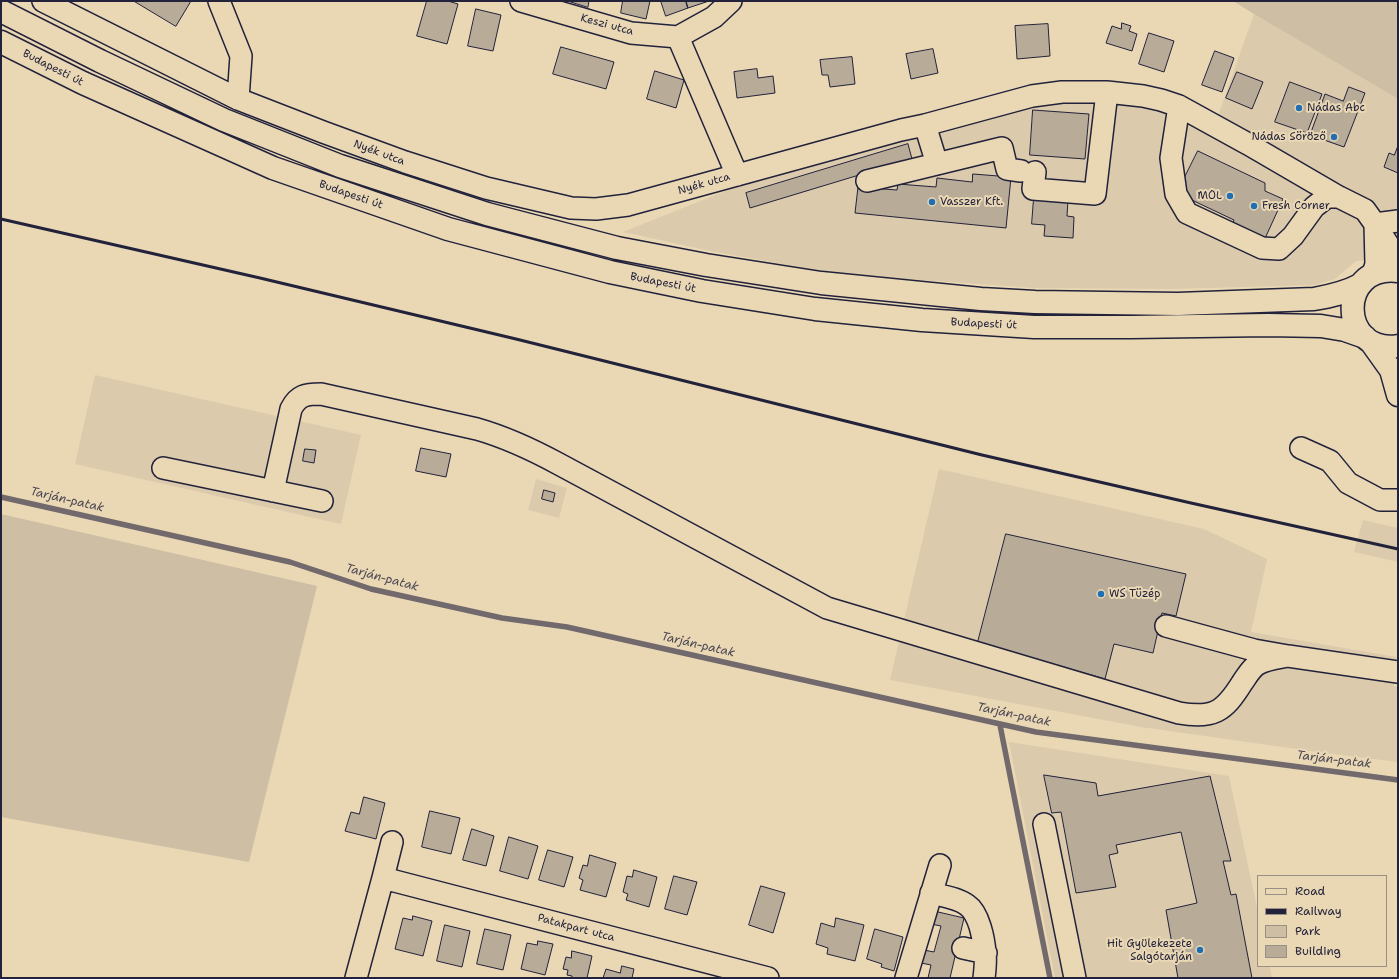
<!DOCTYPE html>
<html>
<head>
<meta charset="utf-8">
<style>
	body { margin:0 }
	#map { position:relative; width:1399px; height:979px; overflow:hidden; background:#ead8b5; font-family:"Shantell Sans",sans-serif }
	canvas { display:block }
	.frame { position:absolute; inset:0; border:2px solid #22223b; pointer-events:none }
	.legend { position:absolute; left:1257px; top:875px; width:130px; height:92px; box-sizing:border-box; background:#ead8b5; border:1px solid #9a8f84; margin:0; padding:5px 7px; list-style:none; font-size:12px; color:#22223b }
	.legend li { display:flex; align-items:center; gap:8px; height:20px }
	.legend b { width:20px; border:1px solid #9a8f84 }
</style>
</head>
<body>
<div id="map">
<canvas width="1399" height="979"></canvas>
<div class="frame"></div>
<ul class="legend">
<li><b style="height:5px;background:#ead8b5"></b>Road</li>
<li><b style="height:5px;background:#22223b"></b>Railway</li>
<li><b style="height:11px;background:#cdbea4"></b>Park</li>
<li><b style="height:11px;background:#b8ab97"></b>Building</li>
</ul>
</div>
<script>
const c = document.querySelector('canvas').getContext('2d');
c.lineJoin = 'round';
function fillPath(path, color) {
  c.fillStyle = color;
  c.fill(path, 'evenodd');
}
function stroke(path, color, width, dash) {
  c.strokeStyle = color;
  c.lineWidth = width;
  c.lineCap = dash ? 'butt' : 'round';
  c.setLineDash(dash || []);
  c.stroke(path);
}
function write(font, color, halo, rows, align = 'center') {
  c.font = font + ' "Shantell Sans",sans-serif';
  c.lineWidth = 4;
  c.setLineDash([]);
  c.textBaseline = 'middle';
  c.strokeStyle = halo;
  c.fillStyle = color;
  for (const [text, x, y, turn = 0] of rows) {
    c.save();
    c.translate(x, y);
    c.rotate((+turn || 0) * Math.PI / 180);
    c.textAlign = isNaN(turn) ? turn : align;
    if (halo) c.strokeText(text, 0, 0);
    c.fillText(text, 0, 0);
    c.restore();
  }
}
fillPath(new Path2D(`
	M 1254,14 L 1398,99 L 1398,259 L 1356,261 L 1335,279 L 1315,285 L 1173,289 L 1035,288 L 907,279 L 815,270 L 710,251 L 623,232 L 740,185 L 1066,96 L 1146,104 L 1212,133 Z
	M 95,375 L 361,435 L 341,524 L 75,464 Z
	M 939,469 L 1204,529 L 1267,559 L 1251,632 L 1396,657 L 1394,686 L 1398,687 L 1398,762 L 1325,753 L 1141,727 L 890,680 Z
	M 536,479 L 567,488 L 559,518 L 528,510 Z
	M 1363,520 L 1398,528 L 1398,562 L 1354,552 Z
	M 1009,742 L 1229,776 L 1258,912 L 1258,966 L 1270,966 L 1272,978 L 1055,978 Z`), '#dbcaac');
fillPath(new Path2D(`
	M 1233,1 L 1398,1 L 1398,99 L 1254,14 Z
	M 1,514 L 317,586 L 249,862 L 1,817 Z`), '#cdbea4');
stroke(new Path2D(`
	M 1,497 L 290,562 L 371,589 L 502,618 L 567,627 L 1036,732 L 1398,780
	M 1000,725 L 1050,978`), '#71696b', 5.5);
const building = new Path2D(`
	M 134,1 L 191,1 L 176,26 Z
	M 427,1 L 448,1 L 458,4 L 447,44 L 417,36 Z
	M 568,1 L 589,1 L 588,7 Z
	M 623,1 L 650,1 L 646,19 L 621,13 Z
	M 661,1 L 686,1 L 688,8 L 666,16 Z
	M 686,1 L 709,1 L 688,8 Z
	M 476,9 L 501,15 L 493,51 L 468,46 Z
	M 1122,23 L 1131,26 L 1129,31 L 1137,34 L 1132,51 L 1106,43 L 1112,26 L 1121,29 Z
	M 1048,24 L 1050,56 L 1017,59 L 1015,26 Z
	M 1149,33 L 1174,41 L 1164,72 L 1139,64 Z
	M 561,47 L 614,62 L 606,89 L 553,74 Z
	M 933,49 L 938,73 L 911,79 L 906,54 Z
	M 1215,51 L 1234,58 L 1222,92 L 1202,85 Z
	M 852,57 L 855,84 L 830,87 L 828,75 L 822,75 L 820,60 Z
	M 757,69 L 758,78 L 773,76 L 775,93 L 737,98 L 734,72 Z
	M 655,71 L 684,80 L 676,108 L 647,99 Z
	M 1237,72 L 1263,82 L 1252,109 L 1226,98 Z
	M 1290,82 L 1322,94 L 1307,133 L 1275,122 Z
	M 1349,87 L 1365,93 L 1344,147 L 1310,135 L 1325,94 L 1343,101 Z
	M 1033,110 L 1089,114 L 1085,159 L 1030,155 Z
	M 908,144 L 912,159 L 750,208 L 746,193 Z
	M 1398,146 L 1398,173 L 1384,167 L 1389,153 L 1394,155 Z
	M 1198,151 L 1265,183 L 1265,191 L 1283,199 L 1262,245 L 1230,230 L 1234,220 L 1177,193 Z
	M 973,174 L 1011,177 L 1006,228 L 855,213 L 858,187 L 897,190 L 898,184 L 936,187 L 937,178 L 972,182 Z
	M 1034,198 L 1068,200 L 1067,216 L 1074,217 L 1073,238 L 1044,236 L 1045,225 L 1032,224 Z
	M 421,448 L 451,454 L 446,477 L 416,471 Z
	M 305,449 L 316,450 L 314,463 L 303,461 Z
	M 544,490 L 555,493 L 553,502 L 542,499 Z
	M 1006,534 L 1186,574 L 1176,616 L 1162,613 L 1153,653 L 1114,644 L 1105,679 L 978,642 Z
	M 1044,775 L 1096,783 L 1098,796 L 1210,776 L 1231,861 L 1223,861 L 1231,895 L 1236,894 L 1252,978 L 1178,978 L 1166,910 L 1197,903 L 1181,832 L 1116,845 L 1118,853 L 1109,855 L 1116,887 L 1076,893 L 1061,812 L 1052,813 Z
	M 364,797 L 385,803 L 376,839 L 345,831 L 351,812 L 359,814 Z
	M 430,811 L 460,818 L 451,854 L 422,847 Z
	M 472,829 L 494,836 L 486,866 L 463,860 Z
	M 509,837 L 538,846 L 528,879 L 500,871 Z
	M 548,850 L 573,857 L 564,887 L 539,880 Z
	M 590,855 L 616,863 L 606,897 L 580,890 L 583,880 L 579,878 L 583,865 L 587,866 Z
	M 634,870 L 657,877 L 649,907 L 626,900 L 628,894 L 623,892 L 627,876 L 632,877 Z
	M 674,876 L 697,882 L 687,915 L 665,909 Z
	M 761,886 L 785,893 L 773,933 L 749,925 Z
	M 934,911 L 964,918 L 950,978 L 928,978 L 931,965 L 921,963 L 924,950 L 934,952 L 941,926 L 931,924 Z
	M 413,916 L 432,921 L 423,956 L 395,949 L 403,918 L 412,920 Z
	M 836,918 L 864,925 L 855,961 L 827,954 L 828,948 L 816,944 L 821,923 L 834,927 Z
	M 445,925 L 470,931 L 462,967 L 437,961 Z
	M 485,929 L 511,935 L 503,970 L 477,964 Z
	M 875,929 L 903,937 L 894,971 L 881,967 L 882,964 L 867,959 Z
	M 538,941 L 553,944 L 545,975 L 521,969 L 527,943 L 537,945 Z
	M 572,951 L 592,956 L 587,978 L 572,978 L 572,976 L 567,975 L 568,970 L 563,969 L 566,957 L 571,958 Z
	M 622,966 L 634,969 L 632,978 L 603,978 L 606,969 L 620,973 Z`);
fillPath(building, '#b8ab97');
stroke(building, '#22223b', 1);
const minor = new Path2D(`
	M 43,1 L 238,99 L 323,132 L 405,162 L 486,188 L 571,208 L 596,209 L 628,205 L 901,130 L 925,125 L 1032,96 L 1062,92 L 1107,92 L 1143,96 L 1161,100 L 1179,106 L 1248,144 L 1339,197 L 1365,210 L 1375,224 L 1398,260
	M 219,1 L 241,56 L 238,99
	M 521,1 L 631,33 L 678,37 L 714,17 L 731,1
	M 678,37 L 737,175
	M 1179,106 L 1171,158 L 1176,194 L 1187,213 L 1262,248 L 1279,249 L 1293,236 L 1314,207 L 1327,197 L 1339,197
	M 925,125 L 937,164
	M 1035,172 L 1033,189 L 1095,194 L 1107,92
	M 867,181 L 1002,148 L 1007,169 L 1021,171
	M 1375,224 L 1398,221
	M 1373,274 L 1376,264 L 1375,225
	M 1301,448 L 1330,461 L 1348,483 L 1380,500 L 1398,500
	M 163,468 L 322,501
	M 273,491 L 291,409 C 298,395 306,394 321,394 L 477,429 C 505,437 531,449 557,463 L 827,608 L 1179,713 C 1213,719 1224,712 1242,683 C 1247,676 1251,668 1258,664 C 1267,659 1278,658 1288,656
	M 1166,626 L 1254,650 L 1288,656 L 1398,672
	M 1044,824 L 1075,978
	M 383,878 L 392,842
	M 931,893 C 942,896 958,898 967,905 C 979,913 984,939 985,953 C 986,961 985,970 984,978
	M 963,948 L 986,953
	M 356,978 L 383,878 L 768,978
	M 906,978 L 940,865`);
const major = new Path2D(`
	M 1,11 L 100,61 L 224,120 L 340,166 L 487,214 L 617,248 L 706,265 L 821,283 L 981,299 L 1035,302 L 1178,304 L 1314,299 C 1331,296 1345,293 1360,285
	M 1,42 L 83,83 L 273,168 L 448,229 L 610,272 L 702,291 L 815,309 L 922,320 L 1034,327 L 1131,327 L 1268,325 L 1321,326 L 1345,330 L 1365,337
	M 1398,271 C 1336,264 1339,355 1398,346
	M 1371,342 L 1391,370 L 1398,395`);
stroke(minor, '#22223b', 24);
stroke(major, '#22223b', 25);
stroke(minor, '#ead8b5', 21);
stroke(major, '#ead8b5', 22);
stroke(new Path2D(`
	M 1,219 L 260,278 L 516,339 L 982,455 L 1191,503 L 1398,549`), '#22223b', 3);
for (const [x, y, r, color] of [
	[1299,108,4,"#1f6fb2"],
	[1334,137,4,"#1f6fb2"],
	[1230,196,4,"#1f6fb2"],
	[932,202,4,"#1f6fb2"],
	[1254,206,4,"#1f6fb2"],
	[1101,594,4,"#1f6fb2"],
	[1200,950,4,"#1f6fb2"]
]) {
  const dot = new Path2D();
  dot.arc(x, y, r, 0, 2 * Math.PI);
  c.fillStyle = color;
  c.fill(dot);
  stroke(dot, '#ead8b5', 1.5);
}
write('11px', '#22223b', '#ead8b5', [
	["Keszi utca",607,25,15],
	["Budapesti út",53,68,27],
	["Nyék utca",379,153,20],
	["Nyék utca",704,184,-16],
	["Budapesti út",351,195,19],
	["Budapesti út",663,283,11],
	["Budapesti út",984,324,3],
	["Patakpart utca",576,928,15]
]);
write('11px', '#22223b', '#ead8b5', [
	["Nádas Abc",1307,108],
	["Nádas Söröző",1326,137,"right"],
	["MOL",1222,196,"right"],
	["Vasszer Kft.",940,202],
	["Fresh Corner",1262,206],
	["WS Tüzép",1109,594],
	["Hit Gyülekezete",1192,944,"right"],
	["Salgótarján",1192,957,"right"]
], 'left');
write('italic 12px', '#4a4653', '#ead8b5', [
	["Tarján-patak",67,500,13],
	["Tarján-patak",382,578,15],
	["Tarján-patak",698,645,13],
	["Tarján-patak",1014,715,12],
	["Tarján-patak",1334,760,7]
]);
</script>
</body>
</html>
